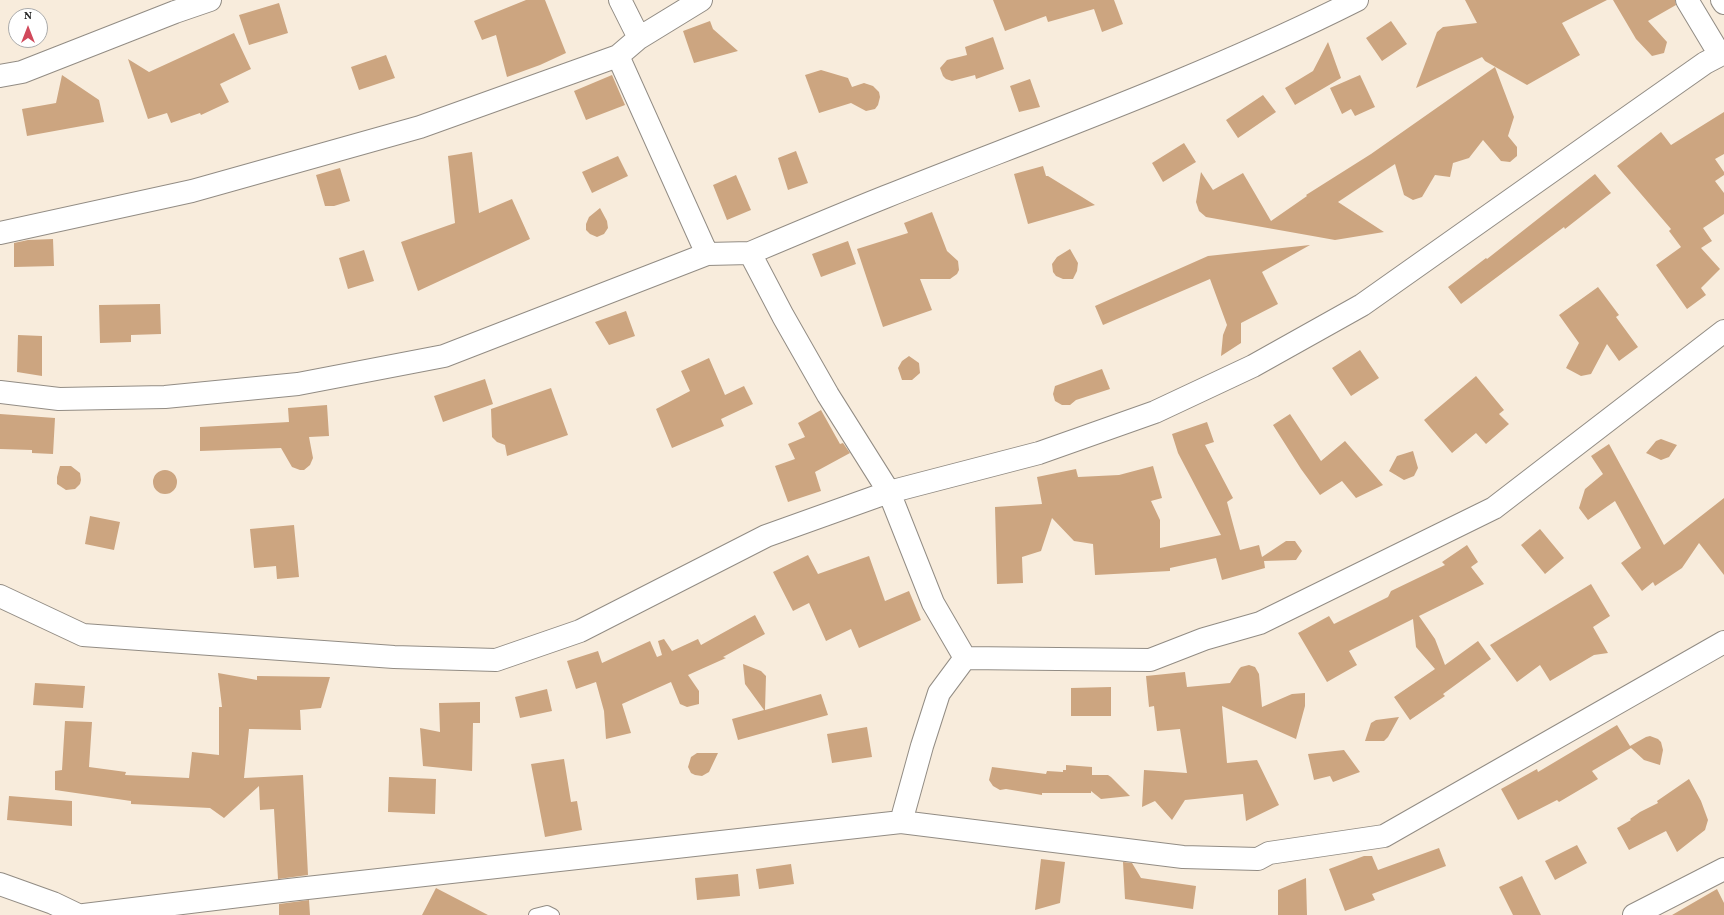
<!DOCTYPE html>
<html>
<head>
<meta charset="utf-8">
<style>
	body { margin:0 }
	#map { position:relative; width:1724px; height:915px; overflow:hidden; background:#f8ecdc; font-family:Vollkorn,serif }
	canvas { display:block }
	.north { position:absolute; left:8px; top:8px; width:40px; height:40px; box-sizing:border-box; background:#fff; border:1px solid #aaa; border-radius:50%; rotate:0deg; font-size:11px; font-weight:700; line-height:16px; text-align:center; color:#2b2b2b }
	.north::after { content:''; display:block; margin:auto; width:14px; height:18px; background:#d1495b; clip-path:polygon(50% 0,100% 100%,50% 72%,0 100%) }
</style>
</head>
<body>
<div id="map">
<canvas width="1724" height="915"></canvas>
<div class="north">N</div>
</div>
<script>
const c = document.querySelector('canvas').getContext('2d');
c.lineJoin = 'round';
function fillPath(path, color) {
  c.fillStyle = color;
  c.fill(path, 'evenodd');
}
function stroke(path, color, width, dash) {
  c.strokeStyle = color;
  c.lineWidth = width;
  c.lineCap = dash ? 'butt' : 'round';
  c.setLineDash(dash || []);
  c.stroke(path);
}
fillPath(new Path2D(`
	M 526,0 L 545,0 L 566,53 L 540,65 L 507,77 L 496,35 L 482,40 L 474,21 Z
	M 993,0 L 1114,0 L 1123,24 L 1102,32 L 1094,9 L 1048,22 L 1046,16 L 1005,31 Z
	M 1465,0 L 1607,0 L 1562,23 L 1580,55 L 1527,85 L 1485,61 L 1482,57 L 1416,88 L 1437,32 L 1443,27 L 1477,23 Z
	M 1613,0 L 1675,0 L 1676,5 L 1648,21 L 1667,42 L 1664,53 L 1652,56 L 1636,39 Z
	M 279,3 L 288,33 L 249,45 L 239,15 Z
	M 710,21 L 713,29 L 738,51 L 694,63 L 683,31 Z
	M 1391,21 L 1407,44 L 1382,61 L 1366,38 Z
	M 234,33 L 251,69 L 220,84 L 229,102 L 201,115 L 200,113 L 171,123 L 167,113 L 148,119 L 128,59 L 149,72 Z
	M 993,37 L 1004,69 L 976,79 L 975,75 L 952,81 L 946,79 L 943,76 L 940,68 L 947,60 L 967,55 L 965,47 Z
	M 1328,42 L 1341,78 L 1295,105 L 1285,88 L 1313,71 Z
	M 386,55 L 395,78 L 359,90 L 351,67 Z
	M 1495,67 L 1514,117 L 1508,136 L 1517,147 L 1517,156 L 1510,162 L 1501,161 L 1483,140 L 1469,158 L 1453,163 L 1450,177 L 1435,175 L 1422,197 L 1413,200 L 1404,195 L 1395,164 L 1338,202 L 1384,232 L 1335,240 L 1206,217 L 1199,211 L 1196,202 L 1201,172 L 1213,190 L 1243,173 L 1271,221 L 1307,196 L 1306,195 L 1371,154 Z
	M 821,70 L 848,78 L 852,87 L 864,83 L 873,86 L 879,92 L 880,97 L 878,105 L 875,109 L 866,111 L 851,103 L 819,113 L 805,75 Z
	M 62,75 L 99,100 L 104,122 L 27,136 L 22,109 L 56,103 Z
	M 612,75 L 625,105 L 586,120 L 574,91 Z
	M 1360,75 L 1375,107 L 1355,116 L 1351,109 L 1342,114 L 1330,88 Z
	M 1030,79 L 1040,107 L 1019,112 L 1010,86 Z
	M 1263,95 L 1276,112 L 1238,138 L 1226,120 Z
	M 1724,112 L 1724,154 L 1715,159 L 1724,172 L 1724,175 L 1715,181 L 1724,193 L 1724,214 L 1703,228 L 1712,241 L 1701,248 L 1720,269 L 1701,288 L 1706,295 L 1687,309 L 1656,265 L 1681,247 L 1669,231 L 1671,229 L 1617,166 L 1661,132 L 1671,145 Z
	M 1184,143 L 1196,162 L 1163,182 L 1152,163 Z
	M 796,151 L 808,183 L 788,190 L 778,158 Z
	M 472,152 L 479,213 L 512,199 L 530,239 L 418,291 L 401,242 L 455,223 L 448,156 Z
	M 618,156 L 628,176 L 592,193 L 582,172 Z
	M 1043,166 L 1046,176 L 1048,176 L 1095,205 L 1028,224 L 1014,174 Z
	M 340,168 L 350,201 L 334,206 L 325,206 L 316,175 Z
	M 1595,174 L 1611,193 L 1565,229 L 1564,227 L 1461,304 L 1448,287 L 1486,258 L 1487,259 Z
	M 736,175 L 751,210 L 727,220 L 713,185 Z
	M 600,208 L 607,221 L 608,228 L 604,234 L 597,237 L 590,234 L 586,230 L 586,224 L 589,217 Z
	M 932,212 L 947,251 L 958,261 L 959,270 L 957,274 L 950,279 L 920,279 L 932,310 L 883,327 L 857,249 L 908,233 L 904,223 Z
	M 53,239 L 54,266 L 14,267 L 14,243 L 28,240 Z
	M 848,241 L 856,264 L 821,277 L 812,254 Z
	M 1310,245 L 1262,272 L 1278,304 L 1241,323 L 1241,343 L 1221,356 L 1223,335 L 1227,325 L 1210,279 L 1103,325 L 1095,306 L 1208,256 Z
	M 1070,249 L 1078,263 L 1077,271 L 1073,279 L 1063,279 L 1056,276 L 1053,272 L 1052,264 L 1057,257 Z
	M 364,250 L 374,281 L 348,289 L 339,258 Z
	M 1598,287 L 1619,315 L 1616,317 L 1638,347 L 1619,361 L 1607,344 L 1591,374 L 1581,376 L 1566,368 L 1579,343 L 1559,315 Z
	M 160,304 L 161,334 L 131,335 L 131,342 L 100,343 L 99,305 Z
	M 626,311 L 635,336 L 609,345 L 595,322 Z
	M 18,335 L 42,336 L 42,376 L 17,372 Z
	M 1360,350 L 1379,378 L 1351,396 L 1332,368 Z
	M 909,356 L 919,363 L 920,373 L 912,380 L 902,380 L 898,368 L 902,361 Z
	M 709,358 L 725,395 L 744,386 L 753,404 L 721,419 L 724,426 L 672,448 L 656,409 L 690,391 L 681,371 Z
	M 1102,369 L 1110,389 L 1076,400 L 1070,405 L 1062,405 L 1055,401 L 1053,394 L 1055,386 Z
	M 1476,376 L 1504,410 L 1499,414 L 1509,424 L 1486,444 L 1476,433 L 1452,453 L 1424,420 Z
	M 485,379 L 493,404 L 443,422 L 434,396 Z
	M 551,388 L 568,435 L 507,456 L 505,445 L 497,442 L 492,437 L 491,409 Z
	M 327,405 L 329,436 L 309,437 L 313,458 L 310,465 L 304,470 L 300,470 L 292,467 L 281,448 L 200,451 L 200,427 L 289,422 L 288,408 Z
	M 821,410 L 840,444 L 843,443 L 850,453 L 815,472 L 821,491 L 788,502 L 775,466 L 795,459 L 788,444 L 805,437 L 798,423 Z
	M 0,414 L 55,418 L 53,454 L 32,453 L 32,450 L 0,449 Z
	M 1290,414 L 1321,461 L 1345,441 L 1383,485 L 1356,498 L 1342,481 L 1320,495 L 1301,469 L 1273,425 Z
	M 1207,422 L 1214,442 L 1205,445 L 1233,498 L 1227,502 L 1240,550 L 1259,545 L 1262,557 L 1286,541 L 1295,541 L 1302,551 L 1296,560 L 1264,561 L 1265,568 L 1222,580 L 1216,558 L 1170,568 L 1170,571 L 1095,575 L 1093,544 L 1074,541 L 1052,518 L 1041,551 L 1022,557 L 1023,583 L 997,584 L 995,507 L 1042,504 L 1037,477 L 1076,469 L 1078,477 L 1119,475 L 1153,466 L 1162,498 L 1151,501 L 1160,520 L 1160,548 L 1221,535 L 1178,453 L 1172,434 Z
	M 1661,439 L 1677,445 L 1669,457 L 1661,460 L 1646,453 L 1656,441 Z
	M 1609,444 L 1664,545 L 1724,498 L 1724,575 L 1699,543 L 1682,568 L 1655,586 L 1653,582 L 1642,591 L 1621,563 L 1641,548 L 1615,501 L 1588,520 L 1579,508 L 1585,489 L 1603,474 L 1591,456 Z
	M 1413,451 L 1418,468 L 1414,476 L 1404,480 L 1389,471 L 1397,456 Z
	M 60,466 L 71,466 L 80,473 L 81,480 L 80,484 L 75,489 L 66,490 L 57,484 L 57,477 Z
	M153 482a12 12 0 1 1 24 0a12 12 0 1 1-24 0Z
	M 90,516 L 120,522 L 114,550 L 85,544 Z
	M 294,525 L 299,577 L 277,579 L 276,566 L 254,568 L 250,529 Z
	M 1540,529 L 1564,558 L 1545,574 L 1521,545 Z
	M 1467,545 L 1478,562 L 1471,567 L 1484,584 L 1419,616 L 1435,639 L 1445,665 L 1478,641 L 1491,659 L 1443,694 L 1445,696 L 1410,720 L 1394,697 L 1435,669 L 1416,647 L 1413,619 L 1349,651 L 1357,665 L 1327,682 L 1298,633 L 1329,616 L 1334,624 L 1388,597 L 1391,591 L 1445,565 L 1442,562 Z
	M 808,555 L 818,574 L 869,556 L 885,601 L 909,591 L 921,620 L 859,648 L 851,629 L 826,641 L 809,603 L 793,611 L 773,572 Z
	M 1591,584 L 1610,616 L 1593,627 L 1608,653 L 1594,655 L 1550,681 L 1540,665 L 1517,682 L 1490,645 Z
	M 755,615 L 765,634 L 723,657 L 726,658 L 688,675 L 699,691 L 699,704 L 687,707 L 680,704 L 671,682 L 622,704 L 631,733 L 606,739 L 604,711 L 596,682 L 576,689 L 567,661 L 598,651 L 602,663 L 650,641 L 657,657 L 662,655 L 658,641 L 664,639 L 672,651 L 698,639 L 701,645 Z
	M 743,664 L 761,671 L 766,676 L 765,710 L 821,694 L 828,715 L 738,740 L 732,719 L 764,710 L 745,684 Z
	M 1249,665 L 1255,667 L 1259,674 L 1262,707 L 1292,694 L 1305,693 L 1305,706 L 1296,739 L 1222,706 L 1227,763 L 1257,760 L 1279,805 L 1246,821 L 1243,794 L 1185,800 L 1172,820 L 1155,801 L 1142,807 L 1144,770 L 1187,773 L 1180,729 L 1157,731 L 1154,706 L 1149,707 L 1146,676 L 1185,672 L 1187,687 L 1230,683 L 1239,669 L 1241,667 Z
	M 218,673 L 257,680 L 257,676 L 330,677 L 321,708 L 300,710 L 301,730 L 249,729 L 244,778 L 303,775 L 308,875 L 278,879 L 274,809 L 260,810 L 259,786 L 224,818 L 210,808 L 131,804 L 131,801 L 55,790 L 55,771 L 62,770 L 65,721 L 92,722 L 89,767 L 126,772 L 125,775 L 189,778 L 192,752 L 219,755 L 219,707 L 222,707 Z
	M 35,683 L 85,686 L 83,708 L 33,705 Z
	M 1111,687 L 1111,716 L 1071,716 L 1071,688 Z
	M 547,689 L 552,711 L 520,718 L 515,697 Z
	M 480,702 L 480,723 L 473,723 L 472,771 L 423,766 L 420,728 L 440,732 L 439,703 Z
	M 1399,717 L 1388,737 L 1384,741 L 1365,741 L 1371,723 L 1376,720 Z
	M 1617,725 L 1630,746 L 1646,737 L 1650,736 L 1658,739 L 1661,742 L 1663,750 L 1660,765 L 1644,760 L 1631,748 L 1592,771 L 1598,779 L 1559,802 L 1557,800 L 1518,820 L 1501,789 L 1537,769 L 1538,772 Z
	M 867,727 L 872,757 L 832,763 L 827,734 Z
	M 1344,750 L 1360,772 L 1333,782 L 1330,776 L 1314,780 L 1308,754 Z
	M 697,753 L 718,753 L 709,772 L 702,776 L 695,775 L 691,773 L 688,767 L 691,757 Z
	M 564,759 L 571,802 L 577,801 L 582,830 L 545,837 L 531,764 Z
	M 1066,765 L 1092,767 L 1092,775 L 1108,775 L 1111,777 L 1130,796 L 1101,799 L 1091,791 L 1091,793 L 1042,793 L 1042,795 L 1006,789 L 1000,790 L 993,786 L 989,780 L 992,767 L 1046,774 L 1047,771 L 1063,772 L 1063,770 L 1066,770 Z
	M 389,777 L 436,779 L 435,814 L 388,812 Z
	M 1689,779 L 1701,801 L 1708,820 L 1705,830 L 1677,852 L 1666,831 L 1629,850 L 1617,828 L 1631,820 L 1630,819 L 1640,812 L 1658,803 L 1657,801 Z
	M 9,796 L 72,801 L 72,826 L 7,820 Z
	M 1577,845 L 1587,863 L 1555,880 L 1545,861 Z
	M 1439,848 L 1446,866 L 1372,894 L 1375,900 L 1345,911 L 1329,869 L 1364,856 L 1372,856 L 1378,870 Z
	M 1041,859 L 1065,862 L 1060,903 L 1035,910 Z
	M 1123,862 L 1132,863 L 1141,878 L 1196,886 L 1193,909 L 1125,899 Z
	M 791,864 L 794,884 L 759,889 L 756,869 Z
	M 738,874 L 740,896 L 697,900 L 695,878 Z
	M 1522,876 L 1541,915 L 1513,915 L 1499,887 Z
	M 1306,878 L 1307,915 L 1278,915 L 1278,890 Z
	M 436,888 L 488,915 L 422,915 Z
	M 1717,889 L 1724,903 L 1724,915 L 1672,915 Z
	M 309,900 L 310,915 L 279,915 L 279,904 Z`), '#cca580');
const lane = new Path2D(`
	M 535,915 L 547,912 L 553,915`);
const street = new Path2D(`
	M 1687,0 L 1720,55
	M 639,38 L 701,0
	M 0,76 L 22,72 L 175,12 L 210,0
	M 0,233 L 192,191 L 420,127 L 618,56
	M 750,253 C 795,234 840,215 885,197 C 1043,134 1204,77 1357,0
	M 0,392 L 59,399 L 165,397 L 298,384 L 444,356 L 707,254
	M 0,596 L 83,635 L 394,657 L 496,660 L 580,631 L 766,536 L 889,492 L 1039,453 L 1155,412 L 1253,366 L 1362,305 L 1614,127 L 1705,63 L 1724,53
	M 965,658 L 1150,660 L 1204,639 L 1260,623 L 1494,508 L 1724,331
	M 901,822 L 1183,857 L 1258,859 L 1269,853 L 1384,836 L 1724,642
	M 0,884 L 53,903 L 78,915
	M 84,915 L 289,890 L 901,822 L 922,746 L 939,693 L 965,658 L 933,603 L 889,492 L 828,395 L 783,316 L 750,253 L 707,254 L 618,56 L 639,38 L 620,0
	M 1634,915 L 1724,869`);
const secondary = new Path2D(`
	M 1722,0 L 1724,3`);
stroke(lane, '#928c84', 14);
stroke(street, '#928c84', 24);
stroke(secondary, '#928c84', 24);
stroke(lane, '#fff', 12);
stroke(street, '#fff', 22);
stroke(secondary, '#fff', 22);
</script>
</body>
</html>
